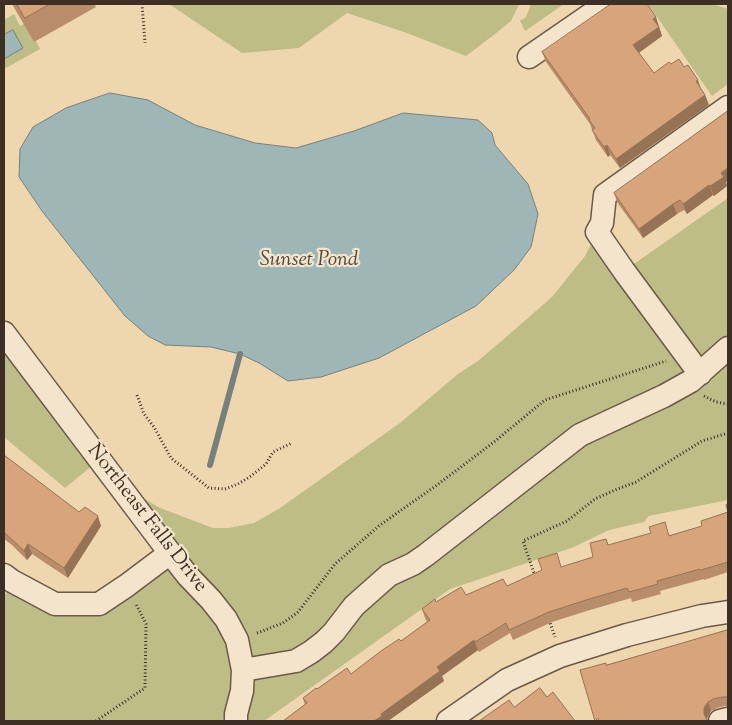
<!DOCTYPE html>
<html>
<head>
<meta charset="utf-8">
<style>
	body { margin:0 }
	#map { position:relative; width:732px; height:725px; overflow:hidden; background:#eed6af; font-family:"Sorts Mill Goudy",serif }
	canvas { display:block }
	.frame { position:absolute; inset:0; border:5px solid #3e2f26; pointer-events:none }
</style>
</head>
<body>
<div id="map">
<canvas width="732" height="725"></canvas>
<div class="frame"></div>
</div>
<script>
const c = document.querySelector('canvas').getContext('2d');
c.lineJoin = 'round';
function fillPath(path, color) {
  c.fillStyle = color;
  c.fill(path, 'evenodd');
}
function stroke(path, color, width, dash) {
  c.strokeStyle = color;
  c.lineWidth = width;
  c.lineCap = dash ? 'butt' : 'round';
  c.setLineDash(dash || []);
  c.stroke(path);
}
function write(font, color, halo, rows, align = 'center') {
  c.font = font + ' "Sorts Mill Goudy",serif';
  c.lineWidth = 4.5;
  c.setLineDash([]);
  c.textBaseline = 'middle';
  c.strokeStyle = halo;
  c.fillStyle = color;
  for (const [text, x, y, turn = 0] of rows) {
    c.save();
    c.translate(x, y);
    c.rotate((+turn || 0) * Math.PI / 180);
    c.textAlign = isNaN(turn) ? turn : align;
    if (halo) c.strokeText(text, 0, 0);
    c.fillText(text, 0, 0);
    c.restore();
  }
}
fillPath(new Path2D(`
	M 169,4 L 519,4 L 511,21 L 495,34 L 466,56 L 407,33 L 347,13 L 299,48 L 242,53 Z
	M 531,4 L 564,4 L 525,31 L 520,21 L 526,17 Z
	M 648,4 L 712,4 L 728,9 L 728,84 L 712,96 Z
	M 14,14 L 20,26 L 24,24 L 34,42 L 36,41 L 40,49 L 4,69 L 4,20 Z
	M 728,198 L 728,500 L 649,516 L 644,522 L 609,530 L 574,547 L 450,589 L 264,721 L 4,721 L 4,597 L 12,581 L 99,604 L 169,553 L 114,481 L 160,508 L 213,528 L 229,528 L 254,523 L 280,508 L 400,423 L 458,374 L 478,361 L 505,338 L 552,297 L 585,256 L 597,232 L 624,271 Z
	M 4,333 L 99,460 L 65,488 L 4,437 Z`), '#bebc87');
const water = new Path2D(`
	M 13,30 L 23,48 L 4,59 L 4,35 Z
	M 110,93 L 148,100 L 195,125 L 255,143 L 296,148 L 354,131 L 403,113 L 478,120 L 492,133 L 495,145 L 528,184 L 538,214 L 531,247 L 514,270 L 476,306 L 379,358 L 321,377 L 288,381 L 259,363 L 240,354 L 211,347 L 165,345 L 148,336 L 125,316 L 42,211 L 19,177 L 20,149 L 33,127 L 66,108 Z`);
fillPath(water, '#9fb6b7');
stroke(water, '#78807d', 1);
stroke(new Path2D(`
	M 210,465 L 240,354`), '#78807d', 6);
const minor = new Path2D(`
	M 529,57 L 606,4
	M 4,333 L 170,553 L 188,576 L 211,600 L 226,619 L 237,640 L 243,670 L 242,691 L 236,714 L 236,721
	M 700,374 L 624,271 L 597,232 L 602,223 L 605,195 L 728,107
	M 4,575 L 12,581 L 55,604 L 99,604 L 126,586 L 170,553
	M 243,670 L 296,661 L 311,652 L 324,642 L 334,632 L 354,606 L 389,575 L 413,564 L 426,555 L 580,435 L 664,396 L 691,381 L 728,348
	M 448,721 L 507,680 L 560,656 L 627,635 L 702,616 L 728,612
	M 720,721 L 728,719`);
stroke(minor, '#6a5948', 25);
stroke(new Path2D(`
	M 142,4 L 145,43
	M 137,395 L 144,414 L 154,427 L 171,458 L 209,488 L 225,489 L 238,484 L 251,476 L 266,464 L 273,452 L 292,443
	M 704,396 L 716,402 L 728,404
	M 535,576 L 523,541 L 567,521 L 595,499 L 615,490 L 636,482 L 702,441 L 728,433
	M 549,620 L 555,637
	M 257,633 L 283,623 L 298,612 L 335,564 L 380,525 L 437,485 L 494,442 L 545,400 L 666,361
	M 96,721 L 145,688 L 146,624 L 136,604`), '#3e2f26', 3, [1, 2.5]);
stroke(minor, '#f4e4cb', 22);
fillPath(new Path2D(`
	M 12,4 L 94,4 L 96,7 L 34,42 Z
	M 659,27 L 662,36 L 639,53 L 654,73 L 671,64 L 684,67 L 705,95 L 709,105 L 620,168 L 610,155 L 608,157 L 596,140 L 590,124 L 546,62 L 542,52 L 660,27 Z
	M 728,111 L 728,180 L 726,182 L 727,186 L 714,196 L 713,195 L 687,214 L 684,210 L 677,214 L 643,238 L 617,202 L 614,193 Z
	M 4,455 L 79,512 L 101,526 L 68,578 L 32,554 L 27,560 L 12,545 L 4,539 Z
	M 728,504 L 728,572 L 704,580 L 704,579 L 660,591 L 661,594 L 632,602 L 631,598 L 590,610 L 552,622 L 513,640 L 510,633 L 479,652 L 478,650 L 442,676 L 444,681 L 388,721 L 283,721 L 305,705 L 303,698 L 317,689 L 351,674 L 401,641 L 427,622 L 425,618 L 422,609 L 436,602 L 507,586 L 593,557 L 606,539 L 608,545 L 670,535 L 702,526 L 728,512 Z
	M 728,630 L 728,706 L 725,706 L 717,708 L 711,711 L 707,718 L 606,665 Z`), '#ba8d6a');
fillPath(new Path2D(`
	M 656,17 L 662,36 L 637,54 L 633,45 L 653,19 Z
	M 698,80 L 701,89 L 696,81 Z
	M 705,95 L 709,105 L 620,168 L 616,159 Z
	M 607,145 L 610,155 L 608,157 L 604,147 Z
	M 728,168 L 728,180 L 726,182 L 727,186 L 714,196 L 710,186 L 721,173 Z
	M 709,185 L 713,195 L 687,214 L 683,204 Z
	M 673,204 L 677,214 L 643,238 L 639,229 Z
	M 98,516 L 101,526 L 68,578 L 64,568 Z
	M 28,544 L 32,554 L 27,560 L 24,551 Z
	M 474,640 L 478,650 L 442,676 L 444,681 L 388,721 L 374,721 L 381,714 L 437,667 Z
	M 708,702 L 711,711 L 707,718 L 707,721 L 704,714 L 704,708 Z`), '#977356');
const building = new Path2D(`
	M 17,4 L 50,4 L 25,18 Z
	M 611,4 L 647,4 L 656,17 L 653,19 L 659,27 L 633,45 L 654,73 L 669,62 L 671,64 L 679,59 L 684,67 L 688,65 L 698,80 L 696,81 L 705,95 L 616,159 L 607,145 L 604,147 L 592,130 L 595,128 L 589,120 L 590,119 L 542,52 Z
	M 728,111 L 728,168 L 721,173 L 724,177 L 710,186 L 709,185 L 683,204 L 680,200 L 673,204 L 639,229 L 614,193 Z
	M 4,455 L 79,512 L 85,507 L 98,516 L 64,568 L 28,544 L 24,551 L 4,532 Z
	M 728,504 L 728,562 L 701,570 L 700,569 L 657,581 L 658,584 L 629,592 L 627,588 L 586,600 L 549,612 L 509,630 L 506,623 L 475,642 L 474,640 L 437,667 L 440,671 L 381,714 L 382,716 L 374,721 L 283,721 L 307,703 L 303,698 L 316,688 L 317,689 L 347,668 L 351,674 L 381,651 L 399,639 L 401,641 L 430,620 L 422,609 L 435,599 L 436,602 L 461,587 L 466,595 L 503,579 L 507,586 L 542,570 L 538,559 L 557,553 L 561,567 L 593,557 L 590,543 L 606,539 L 608,545 L 651,533 L 649,527 L 665,522 L 669,536 L 702,526 L 701,521 L 728,512 L 726,505 Z
	M 728,630 L 728,697 L 722,697 L 713,699 L 708,702 L 704,708 L 704,714 L 707,720 L 709,721 L 599,721 L 598,718 L 595,721 L 580,670 L 606,663 L 606,665 Z
	M 540,688 L 547,697 L 553,692 L 575,721 L 479,721 L 509,700 L 514,707 Z`);
fillPath(building, '#d8a47b');
stroke(building, '#977356', 1);
write('20px', '#3e2f26', '#f4e4cb', [
	["Northeast Falls Drive",146,519,52]
]);
write('italic 21px', '#514a43', '#f4e4cb', [
	["Sunset Pond",309,261]
]);
</script>
</body>
</html>
